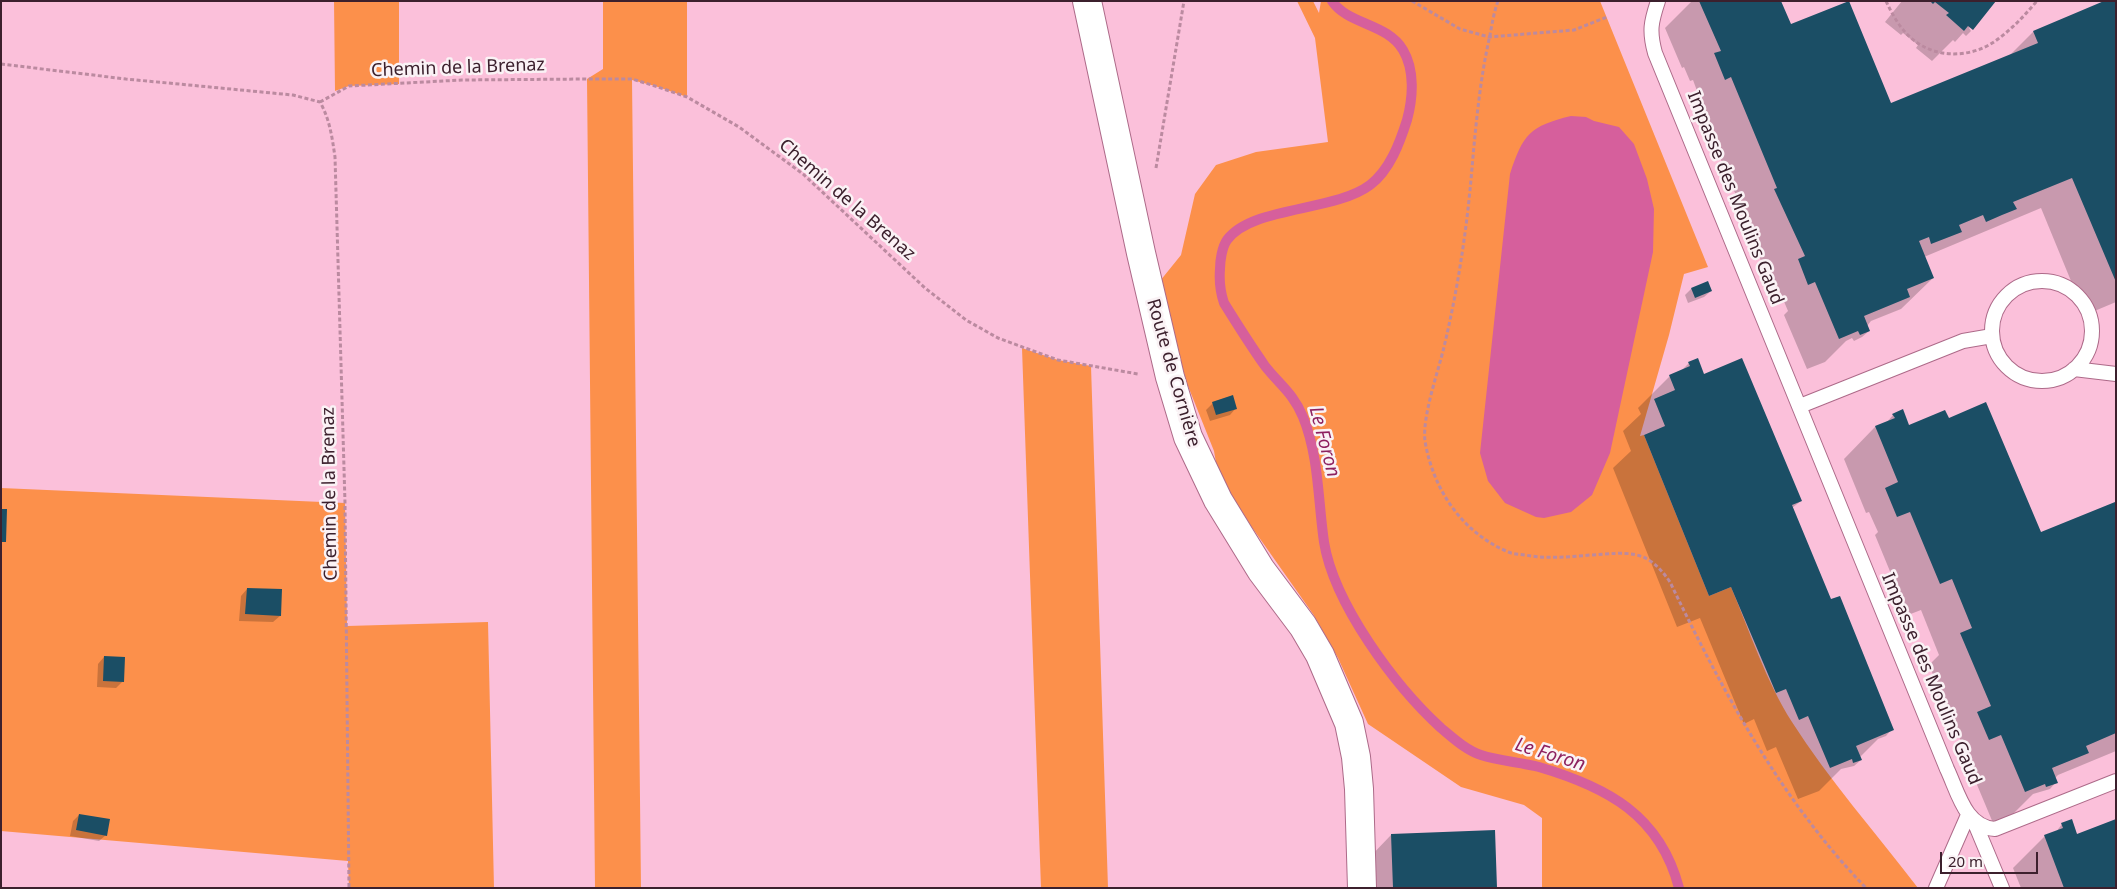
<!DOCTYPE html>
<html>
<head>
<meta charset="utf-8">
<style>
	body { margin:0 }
	#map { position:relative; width:2117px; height:889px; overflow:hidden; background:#fbc0da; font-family:"Noto Sans",sans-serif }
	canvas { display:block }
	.frame { position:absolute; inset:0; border:2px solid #3c202d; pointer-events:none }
	.scale { position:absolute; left:1940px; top:852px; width:98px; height:22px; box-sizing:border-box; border:2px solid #3c202d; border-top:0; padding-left:6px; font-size:15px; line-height:18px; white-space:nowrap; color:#3c202d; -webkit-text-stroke:4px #faf2f5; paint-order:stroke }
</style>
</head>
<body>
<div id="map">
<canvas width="2117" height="889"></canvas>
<div class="frame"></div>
<div class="scale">20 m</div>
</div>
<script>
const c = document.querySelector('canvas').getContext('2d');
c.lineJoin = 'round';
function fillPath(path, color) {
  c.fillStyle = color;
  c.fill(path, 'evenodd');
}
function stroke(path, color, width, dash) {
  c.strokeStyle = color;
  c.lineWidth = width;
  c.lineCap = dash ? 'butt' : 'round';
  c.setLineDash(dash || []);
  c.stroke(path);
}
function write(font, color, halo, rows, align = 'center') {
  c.font = font + ' "Noto Sans",sans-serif';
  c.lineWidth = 5;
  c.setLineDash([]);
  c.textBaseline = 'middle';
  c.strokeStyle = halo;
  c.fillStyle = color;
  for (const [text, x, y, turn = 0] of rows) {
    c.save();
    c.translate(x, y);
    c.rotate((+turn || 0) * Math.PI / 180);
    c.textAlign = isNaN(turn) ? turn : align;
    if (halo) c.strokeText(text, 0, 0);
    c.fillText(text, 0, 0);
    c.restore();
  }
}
fillPath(new Path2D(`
	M 334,1 L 399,1 L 399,84 L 349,86 L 335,91 Z
	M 603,1 L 687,1 L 687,97 L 655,86 L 632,80 L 641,888 L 595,888 L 587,79 L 603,69 Z
	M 1297,1 L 1313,1 L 1319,13 L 1321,1 L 1600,1 L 1708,267 L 1684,274 L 1669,335 L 1640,436 L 1644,435 L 1709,596 L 1731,587 C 1750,632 1766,681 1792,722 C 1829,780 1876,833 1918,888 L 1542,888 L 1542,818 L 1524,805 L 1461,787 L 1368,724 L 1338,658 L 1313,614 L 1251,526 L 1218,474 L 1214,451 L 1186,381 L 1160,281 L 1181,255 L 1195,194 L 1216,165 L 1256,152 L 1328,142 L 1315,38 Z
	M 1022,348 L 1058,360 L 1091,366 L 1108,888 L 1041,888 Z
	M 1,488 L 345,503 L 347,626 L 488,622 L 494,888 L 349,888 L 348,861 L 1,831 Z`), '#fc904b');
fillPath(new Path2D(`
	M 1571,116 L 1586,117 L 1594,121 L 1619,127 L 1634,144 L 1647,179 L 1654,209 L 1653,252 L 1610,453 L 1592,495 L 1571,512 L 1544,518 L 1536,517 L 1505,503 L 1488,481 L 1480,453 L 1510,174 C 1523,134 1530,126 1571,116 Z`), '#d65f9c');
fillPath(new Path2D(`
	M 1692,1 L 1780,1 L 1790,26 L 1890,105 L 2009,56 L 2033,32 L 2116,1 L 2116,302 L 2085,315 L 2041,208 L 1924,257 L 1933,278 L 1901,309 L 1871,321 L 1867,326 L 1869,331 L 1862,337 L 1854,341 L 1852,338 L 1846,341 L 1825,362 L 1807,369 L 1784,315 L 1788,311 L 1777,285 L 1773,287 L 1743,221 L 1746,219 L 1700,110 L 1703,107 L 1693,80 L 1690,81 L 1684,67 L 1682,68 L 1665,28 Z
	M 1902,1 L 1994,1 L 1969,28 L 1971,31 L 1966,36 L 1963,33 L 1955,42 L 1953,40 L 1932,61 L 1916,48 L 1918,45 L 1903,33 L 1901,35 L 1885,22 Z
	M 1708,283 L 1711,291 L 1704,297 L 1688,303 L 1685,295 L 1691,289 Z
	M 1689,363 L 1704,376 L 1801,501 L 1792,508 L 1831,601 L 1892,729 L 1886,736 L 1878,739 L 1860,757 L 1861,760 L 1854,766 L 1841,769 L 1819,791 L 1798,799 L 1776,747 L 1767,751 L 1754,719 L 1744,724 L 1700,618 L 1677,627 L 1613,468 L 1631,451 L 1623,431 L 1641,414 L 1638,408 L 1670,376 L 1680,372 Z
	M 1213,403 L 1236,408 L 1230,415 L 1210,421 L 1206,410 Z
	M 1893,415 L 1904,428 L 1947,418 L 2040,534 L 2116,508 L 2116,751 L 2058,775 L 2055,778 L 2056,782 L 2050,789 L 2033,794 L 2012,815 L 1993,823 L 1970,768 L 1973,765 L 1965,744 L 1963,746 L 1929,665 L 1939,655 L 1921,610 L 1908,615 L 1875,535 L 1878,532 L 1869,512 L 1866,513 L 1844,459 L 1875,427 L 1887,422 Z
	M 247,589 L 280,616 L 273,622 L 239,621 L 241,596 Z
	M 104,657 L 123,681 L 116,688 L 97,687 L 98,664 Z
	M 79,815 L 106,835 L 99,841 L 70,836 L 73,821 Z
	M 2062,824 L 2076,833 L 2116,888 L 2021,888 L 2013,868 L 2045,836 L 2056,832 Z
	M 1391,835 L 1496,888 L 1368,888 L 1367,860 Z`), '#0003');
stroke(new Path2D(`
	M 1332,1 C 1348,25 1387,23 1403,50 C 1415,70 1413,98 1407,120 C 1400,142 1390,170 1370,185 C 1334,212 1252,206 1227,240 C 1222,247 1220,261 1220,269 C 1219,281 1220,291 1224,303 C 1237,324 1251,346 1265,366 C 1279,384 1294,394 1303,417 C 1319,456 1318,501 1324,542 C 1334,604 1395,686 1441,728 C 1453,738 1466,750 1481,755 C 1499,761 1520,762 1539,767 C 1607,787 1660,815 1679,888`), '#d65f9c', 10);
fillPath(new Path2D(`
	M 1699,1 L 1781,1 L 1791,24 L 1849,1 L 1891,103 L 2038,43 L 2033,31 L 2104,1 L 2116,1 L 2116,282 L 2072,178 L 2013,202 L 2017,209 L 2002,215 L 1986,222 L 1983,215 L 1959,225 L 1962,232 L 1931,244 L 1929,237 L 1919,241 L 1934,278 L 1907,289 L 1910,297 L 1864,316 L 1870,331 L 1860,335 L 1858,331 L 1839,339 L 1815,282 L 1808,285 L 1798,259 L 1805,256 L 1774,189 L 1777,188 L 1731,77 L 1725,80 L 1714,53 L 1721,51 Z
	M 1930,1 L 1996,1 L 1973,30 L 1968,26 L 1964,31 L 1946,15 L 1949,13 L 1935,2 L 1933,4 Z
	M 1708,281 L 1712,291 L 1695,298 L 1691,288 Z
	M 1698,358 L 1704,374 L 1742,358 L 1802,501 L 1792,505 L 1831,599 L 1840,596 L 1894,730 L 1856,746 L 1862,760 L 1853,763 L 1852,759 L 1830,768 L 1808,716 L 1799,720 L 1786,689 L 1776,693 L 1731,587 L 1709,596 L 1644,435 L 1665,426 L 1654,399 L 1675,390 L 1669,375 L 1690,366 L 1688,362 Z
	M 1233,395 L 1237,409 L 1216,415 L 1212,402 Z
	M 1986,402 L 2041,532 L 2115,502 L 2116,505 L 2116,733 L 2086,746 L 2089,753 L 2052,768 L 2058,783 L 2046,787 L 2045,784 L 2025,792 L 2001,735 L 1989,740 L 1977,712 L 1991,706 L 1960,633 L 1972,628 L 1952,579 L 1940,584 L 1910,512 L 1897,517 L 1885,488 L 1898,482 L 1875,426 L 1895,418 L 1892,414 L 1903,409 L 1909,425 L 1945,410 L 1949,418 Z
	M 1,509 L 7,509 L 6,542 L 1,542 Z
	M 247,588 L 282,589 L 281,616 L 245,614 Z
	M 104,656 L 125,657 L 124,682 L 103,681 Z
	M 79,814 L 110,819 L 107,836 L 76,830 Z
	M 2072,819 L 2077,834 L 2116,819 L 2116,888 L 2064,888 L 2044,835 L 2063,828 L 2061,823 Z
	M 1495,830 L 1497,888 L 1393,888 L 1391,834 Z`), '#1b4e65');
const lane = new Path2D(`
	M 1658,1 C 1651,22 1649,31 1655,53 L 1947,769 C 1958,792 1965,827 1995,829 L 2116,781
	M1992 331a50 50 0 1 1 100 0a50 50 0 1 1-100 0Z
	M 2074,369 L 2116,374
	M 1800,406 L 1963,341 L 1992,336
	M 1974,821 L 2002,888
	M 1936,888 L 1968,815`);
const street = new Path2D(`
	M 1087,1 L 1141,253 L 1170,377 L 1188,437 L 1218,500 L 1261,570 L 1303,626 L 1320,655 L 1349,723 L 1356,757 L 1359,789 L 1362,888`);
stroke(lane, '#ad6a89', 16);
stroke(street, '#ad6a89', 30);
stroke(new Path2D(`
	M 1412,1 L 1460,29 L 1489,37 L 1574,30 L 1607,17
	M 1498,1 C 1494,12 1492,24 1490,35 C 1480,79 1476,123 1472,168 C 1467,229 1458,288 1444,347 C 1438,372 1422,417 1425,441 C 1433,489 1461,531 1506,551 C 1511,554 1518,554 1525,555 C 1546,559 1568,557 1590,555 C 1628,553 1646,547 1670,582 C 1723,692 1781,800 1866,888
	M 1886,1 C 1893,16 1902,32 1915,41 C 1939,60 1975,57 1998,39 C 2013,28 2025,15 2037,1
	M 1,64 L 126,79 L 293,95 L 320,102 C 330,120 332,137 335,157 L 345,503 L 349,888
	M 320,102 L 349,86 L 462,80 L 587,79 L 632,79 L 655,86 L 687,97 L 739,127 L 803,174 L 925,288 L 966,320 L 998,338 L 1058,360 L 1138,374
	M 1156,168 L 1184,1`), '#bb8aa0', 3, [4, 2.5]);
stroke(lane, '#fff', 14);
stroke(street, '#fff', 28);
write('18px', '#3c202d', '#faf2f5', [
	["Chemin de la Brenaz",458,68,-2],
	["Impasse des Moulins Gaud",1735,198,68],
	["Chemin de la Brenaz",847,200,41],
	["Route de Cornière",1173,373,74],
	["Chemin de la Brenaz",330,494,-91],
	["Impasse des Moulins Gaud",1931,679,67]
]);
write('italic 19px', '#8e215f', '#faf2f5', [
	["Le Foron",1324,442,75],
	["Le Foron",1550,755,17]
]);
</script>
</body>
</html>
